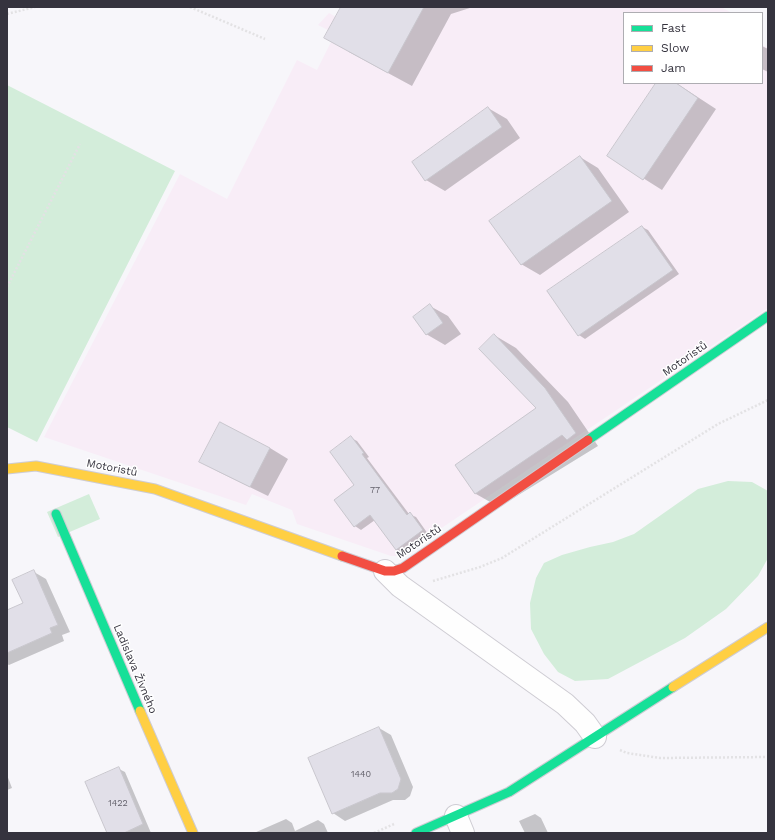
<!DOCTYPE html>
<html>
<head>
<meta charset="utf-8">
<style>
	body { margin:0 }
	#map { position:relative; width:775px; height:840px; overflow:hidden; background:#f7f6fa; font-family:"Work Sans",sans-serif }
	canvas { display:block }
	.frame { position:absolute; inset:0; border:8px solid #35333e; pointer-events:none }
	.legend { position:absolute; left:623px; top:12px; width:140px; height:72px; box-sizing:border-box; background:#fff; border:1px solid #aeadb2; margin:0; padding:5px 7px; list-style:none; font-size:12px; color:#35333e }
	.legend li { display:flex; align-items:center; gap:8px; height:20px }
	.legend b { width:20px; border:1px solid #aeadb2 }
</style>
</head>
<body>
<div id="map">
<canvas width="775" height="840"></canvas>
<div class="frame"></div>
<ul class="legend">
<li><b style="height:5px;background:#16e098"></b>Fast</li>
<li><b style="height:5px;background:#ffcf43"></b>Slow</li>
<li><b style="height:5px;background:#f24e42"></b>Jam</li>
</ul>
</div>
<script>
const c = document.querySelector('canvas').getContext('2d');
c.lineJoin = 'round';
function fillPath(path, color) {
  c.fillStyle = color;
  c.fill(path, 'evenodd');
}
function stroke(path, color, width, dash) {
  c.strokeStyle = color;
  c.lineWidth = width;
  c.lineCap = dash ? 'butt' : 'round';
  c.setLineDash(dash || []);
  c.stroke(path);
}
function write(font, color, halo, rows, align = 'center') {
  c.font = font + ' "Work Sans",sans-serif';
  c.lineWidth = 3;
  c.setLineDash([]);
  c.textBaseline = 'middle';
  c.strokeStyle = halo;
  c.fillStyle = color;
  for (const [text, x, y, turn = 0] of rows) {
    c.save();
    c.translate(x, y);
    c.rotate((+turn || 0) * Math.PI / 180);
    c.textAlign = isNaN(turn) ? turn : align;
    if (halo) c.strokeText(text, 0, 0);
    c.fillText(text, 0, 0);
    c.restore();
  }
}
fillPath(new Path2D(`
	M 341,7 L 721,7 L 732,13 L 624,13 L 624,83 L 762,83 L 762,45 L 768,48 L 768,308 L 400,556 L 391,556 L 297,524 L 292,510 L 252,494 L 246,505 L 44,437 L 180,174 L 227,199 L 297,60 L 317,70 L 331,42 L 324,38 L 328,30 L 318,25 L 329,13 L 336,17 Z`), '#f8edf7');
fillPath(new Path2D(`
	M 7,85 L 175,171 L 37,442 L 7,427 Z
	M 728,481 L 752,482 L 768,491 L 768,558 L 758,576 L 726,609 L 685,638 L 608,679 L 575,681 L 558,672 L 544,654 L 531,629 L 530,603 L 536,578 L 544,563 L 562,555 L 590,547 L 613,542 L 634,534 L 698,489 Z
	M 89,494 L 100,519 L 58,537 L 47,512 Z`), '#d3edda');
fillPath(new Path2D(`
	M 343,7 L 473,7 L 451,14 L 412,86 L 349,52 Z
	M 762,46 L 768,49 L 768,72 L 762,69 Z
	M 657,83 L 676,83 L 716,109 L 662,190 L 608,156 Z
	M 488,108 L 507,119 L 520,138 L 445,191 L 426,180 L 413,162 Z
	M 580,157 L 598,168 L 629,212 L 540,275 L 521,264 Z
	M 642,227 L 648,230 L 679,274 L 585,339 L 579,335 Z
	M 430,306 L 448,316 L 461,334 L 445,345 L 426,334 Z
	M 494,335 L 516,348 L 568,402 L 598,446 L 499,507 L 476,494 L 456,465 L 538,408 Z
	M 351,438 L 357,441 L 369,457 L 367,458 L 409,514 L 416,517 L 428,534 L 402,553 L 396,549 L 375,520 L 361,530 L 355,526 L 336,500 L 356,485 Z
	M 270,448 L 288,459 L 268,496 L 219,472 L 201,462 Z
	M 34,572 L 46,579 L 70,632 L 62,635 L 64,641 L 9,665 L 7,664 L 7,611 L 24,604 Z
	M 379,728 L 391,735 L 413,787 L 410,796 L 405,800 L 393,800 L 345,821 L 333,813 Z
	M 119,769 L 125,772 L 151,833 L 108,833 Z
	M 7,775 L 12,788 L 7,790 Z
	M 535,814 L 541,818 L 548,833 L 525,833 L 519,821 Z
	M 286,819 L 292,823 L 295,831 L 318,820 L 324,824 L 328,833 L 254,833 Z`), '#0003');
const building = new Path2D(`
	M 341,7 L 424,7 L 388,73 L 324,38 Z
	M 656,83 L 676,83 L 698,98 L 643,180 L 607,156 Z
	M 488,107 L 502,127 L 425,181 L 412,162 Z
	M 580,156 L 612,201 L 521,265 L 489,221 Z
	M 642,226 L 673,270 L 578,336 L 547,291 Z
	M 430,304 L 443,323 L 426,335 L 413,317 Z
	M 494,334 L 545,388 L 576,433 L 567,440 L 562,435 L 475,494 L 455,465 L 536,408 L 479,349 Z
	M 220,422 L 270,448 L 250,487 L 199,462 Z
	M 351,436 L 364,453 L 362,454 L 407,515 L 410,512 L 423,530 L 396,550 L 370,515 L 354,527 L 334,500 L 354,485 L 330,452 Z
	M 34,570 L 58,625 L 50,628 L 52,633 L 7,653 L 7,610 L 23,603 L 12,580 Z
	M 379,727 L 401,779 L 398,789 L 392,793 L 380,793 L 332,814 L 308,758 Z
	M 119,767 L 143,824 L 124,833 L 107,833 L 85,782 Z`);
fillPath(building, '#e1dfe8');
stroke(building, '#c9c7ce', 1);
const street = new Path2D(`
	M 385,571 L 400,586 L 565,704 L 585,723 L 595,737
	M 456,816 L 463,833`);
const fast = new Path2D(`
	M 588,440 L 768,316
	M 56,514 L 140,711
	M 416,833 L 509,792 L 673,687`);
const slow = new Path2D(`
	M 7,469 L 36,466 L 155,489 L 342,556
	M 673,687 L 768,627
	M 140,711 L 193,833`);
const jam = new Path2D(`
	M 342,556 L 385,571 L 394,571 L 403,568 L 588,440`);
stroke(street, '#ceccd3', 24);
stroke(fast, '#ceccd3', 11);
stroke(slow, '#ceccd3', 11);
stroke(jam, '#ceccd3', 11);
stroke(new Path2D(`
	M 190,7 L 265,39
	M 7,14 L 35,7
	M 7,287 L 80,144
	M 433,581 L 480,567 L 502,558 L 718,424 L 768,400
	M 620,750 L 627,753 L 660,758 L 768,757
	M 374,833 L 394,824`), '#e3e2e4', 2.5, [2, 2]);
stroke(street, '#fefefe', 22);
stroke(fast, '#16e098', 9);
stroke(slow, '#ffcf43', 9);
stroke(jam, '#f24e42', 9);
write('9px', '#63616b', null, [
	["77",375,490],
	["1440",361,774],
	["1422",118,803]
]);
write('11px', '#35333e', '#fff', [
	["Motoristů",685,359,-35],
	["Motoristů",112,468,11],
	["Motoristů",419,542,-34],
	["Ladislava Živného",135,669,67]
]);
</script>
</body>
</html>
